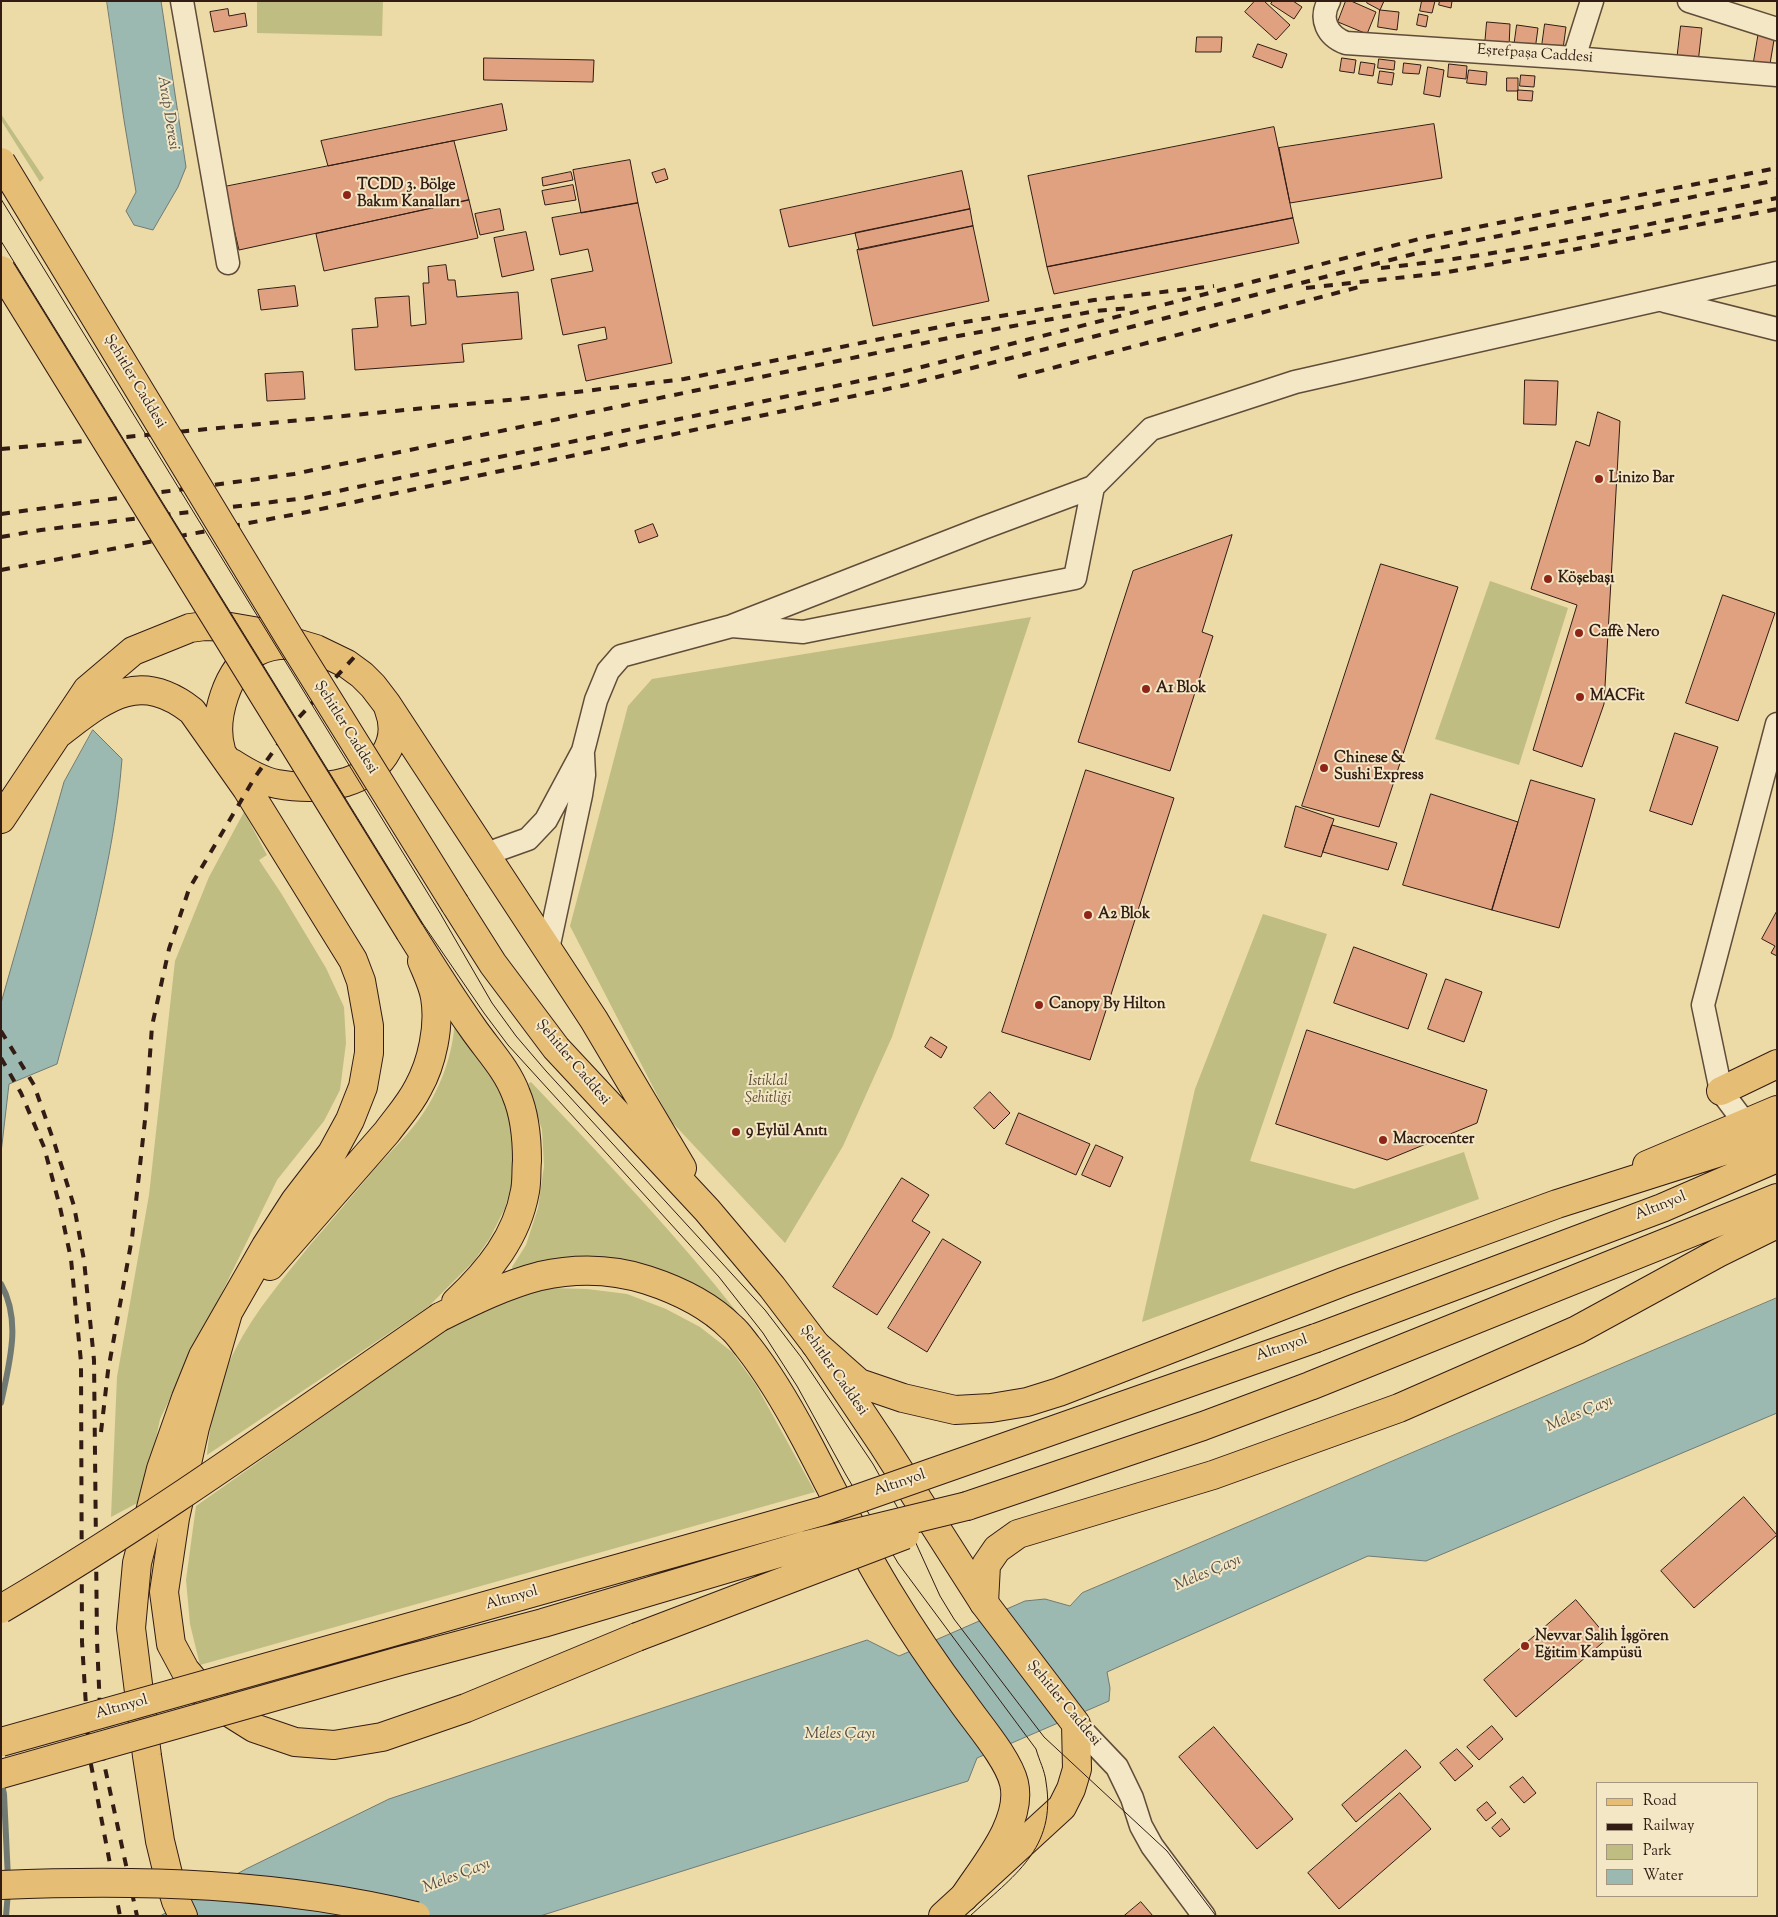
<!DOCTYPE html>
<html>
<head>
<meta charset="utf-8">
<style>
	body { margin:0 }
	#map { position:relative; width:1778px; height:1917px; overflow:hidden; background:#ecdaa7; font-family:"Sorts Mill Goudy",serif }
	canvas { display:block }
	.frame { position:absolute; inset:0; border:2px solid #321c14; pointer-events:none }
	.legend { position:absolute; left:1596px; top:1782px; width:162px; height:115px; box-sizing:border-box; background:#f3e7c6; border:1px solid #a6967f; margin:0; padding:6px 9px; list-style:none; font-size:15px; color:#321c14 }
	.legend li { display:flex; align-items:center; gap:10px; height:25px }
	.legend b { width:25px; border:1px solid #a6967f }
</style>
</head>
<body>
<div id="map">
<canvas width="1778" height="1917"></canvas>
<div class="frame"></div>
<ul class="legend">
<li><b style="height:6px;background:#e6bd74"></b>Road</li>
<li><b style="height:6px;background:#321c14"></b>Railway</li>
<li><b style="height:14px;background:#bfbd82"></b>Park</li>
<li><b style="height:14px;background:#9bb9b0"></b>Water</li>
</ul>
</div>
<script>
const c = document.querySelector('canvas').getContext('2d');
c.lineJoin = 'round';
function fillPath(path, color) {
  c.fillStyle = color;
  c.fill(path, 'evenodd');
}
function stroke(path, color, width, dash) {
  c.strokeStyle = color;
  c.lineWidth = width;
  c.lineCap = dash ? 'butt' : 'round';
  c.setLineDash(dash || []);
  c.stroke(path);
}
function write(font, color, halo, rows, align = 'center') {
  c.font = font + ' "Sorts Mill Goudy",serif';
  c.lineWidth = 4;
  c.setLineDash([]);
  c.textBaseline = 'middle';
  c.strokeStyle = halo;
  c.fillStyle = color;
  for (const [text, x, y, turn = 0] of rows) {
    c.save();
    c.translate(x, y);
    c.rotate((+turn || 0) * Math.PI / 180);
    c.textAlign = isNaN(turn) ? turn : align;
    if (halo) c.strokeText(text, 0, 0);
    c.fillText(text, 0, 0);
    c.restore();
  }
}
fillPath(new Path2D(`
	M 257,1 L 383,1 L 382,36 L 257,33 Z
	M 1,114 L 44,178 L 40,182 L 1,120 Z
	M 1490,581 L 1568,608 L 1519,765 L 1435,739 Z
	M 1031,617 L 892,1037 L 843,1146 L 785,1243 L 670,1120 L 570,926 L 628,706 L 652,679 Z
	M 244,812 L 267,855 L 259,860 L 281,893 L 326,968 L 344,1007 L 346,1043 L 340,1090 L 324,1121 L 277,1180 L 160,1419 L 143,1500 L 111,1517 L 117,1377 L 149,1195 L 175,961 L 209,877 Z
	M 1263,914 L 1327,934 L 1250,1161 L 1354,1189 L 1464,1152 L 1479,1199 L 1142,1322 L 1195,1089 Z
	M 455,1017 L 501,1086 L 516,1132 L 515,1172 L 505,1208 L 490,1238 L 474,1261 L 428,1307 L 207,1455 C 210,1422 219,1380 235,1350 C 255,1311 283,1279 310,1245 C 332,1220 353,1195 374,1170 C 388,1154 404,1139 417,1122 C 440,1092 454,1053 455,1017 Z
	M 531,1082 C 603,1158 676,1234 740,1316 L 712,1297 L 513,1270 L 512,1267 L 526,1245 L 538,1208 L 544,1166 L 542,1130 L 528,1084 Z
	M 550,1288 L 587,1289 L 627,1294 L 666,1309 L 700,1327 L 732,1352 L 756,1385 L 815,1492 L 200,1665 L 190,1624 L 186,1580 L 196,1506 L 464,1317 L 502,1301 Z`), '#bfbd82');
const water = new Path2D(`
	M 107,1 L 161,1 L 186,167 L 178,187 L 153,230 L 134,225 L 126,211 L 136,192 L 124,120 Z
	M 93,730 L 122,759 C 114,864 84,963 57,1064 L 9,1084 L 1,1153 L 1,1003 L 64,782 Z
	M 1777,1298 L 1777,1413 L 1426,1561 L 1368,1556 L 1107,1672 L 1110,1688 L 1109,1701 L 977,1758 L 968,1781 L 540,1916 L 160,1916 L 246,1869 L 389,1799 L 867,1640 L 899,1656 L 1025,1601 L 1045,1599 L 1070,1606 L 1082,1593 Z`);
fillPath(water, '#9bb9b0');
stroke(water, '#717a72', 1);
stroke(new Path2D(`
	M 1,1284 C 22,1321 9,1364 1,1403
	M 1,1781 L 4,1794 L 8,1879
	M 6,1916 L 8,1892`), '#717a72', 6);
const building = new Path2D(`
	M 1255,1 L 1264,1 L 1290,25 L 1276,40 L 1245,12 Z
	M 1273,1 L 1293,1 L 1302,7 L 1294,19 L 1271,4 Z
	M 1346,1 L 1351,1 L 1376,12 L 1367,34 L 1338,22 Z
	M 1368,1 L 1384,1 L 1380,10 L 1367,3 Z
	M 1422,1 L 1435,1 L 1432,13 L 1420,11 Z
	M 1440,1 L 1452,1 L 1451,8 L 1439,5 Z
	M 228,9 L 229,16 L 245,13 L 247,26 L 214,32 L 210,12 Z
	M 1380,10 L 1399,12 L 1397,30 L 1378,27 Z
	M 1419,14 L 1428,16 L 1426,27 L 1417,25 Z
	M 1487,22 L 1510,24 L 1509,47 L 1485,45 Z
	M 1545,24 L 1566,27 L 1563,49 L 1542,46 Z
	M 1517,25 L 1538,28 L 1535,50 L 1514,47 Z
	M 1681,26 L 1702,28 L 1698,63 L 1677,60 Z
	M 1759,31 L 1775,34 L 1769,70 L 1753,67 Z
	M 1197,37 L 1222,37 L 1221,52 L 1196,52 Z
	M 1258,44 L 1287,54 L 1282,68 L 1253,57 Z
	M 484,58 L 594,60 L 593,82 L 484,80 Z
	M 1342,58 L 1356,60 L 1354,73 L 1340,71 Z
	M 1379,59 L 1395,61 L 1394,70 L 1378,68 Z
	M 1361,62 L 1375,64 L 1373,76 L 1359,74 Z
	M 1404,63 L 1421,65 L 1419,74 L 1403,73 Z
	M 1449,64 L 1467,66 L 1466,79 L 1448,77 Z
	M 1428,67 L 1444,70 L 1440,97 L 1424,94 Z
	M 1469,70 L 1487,72 L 1486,85 L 1467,83 Z
	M 1380,71 L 1394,73 L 1392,85 L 1378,83 Z
	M 1521,75 L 1535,76 L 1534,87 L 1520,86 Z
	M 1507,78 L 1518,78 L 1518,91 L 1507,91 Z
	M 1518,90 L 1533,91 L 1532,101 L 1518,100 Z
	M 502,104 L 507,130 L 328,166 L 321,141 Z
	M 1434,124 L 1442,178 L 1290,203 L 1279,148 Z
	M 1274,127 L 1293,218 L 1047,267 L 1028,176 Z
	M 454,141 L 469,200 L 239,250 L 224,187 Z
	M 630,160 L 638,203 L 581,213 L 573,170 Z
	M 665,169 L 668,179 L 656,183 L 652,173 Z
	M 962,171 L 970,209 L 789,247 L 780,210 Z
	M 571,172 L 573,180 L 543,186 L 542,178 Z
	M 573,185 L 576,200 L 545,205 L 542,191 Z
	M 469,200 L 478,238 L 324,271 L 316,234 Z
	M 638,203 L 672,363 L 586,381 L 578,345 L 607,339 L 605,327 L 563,335 L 551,279 L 593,271 L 588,249 L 560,255 L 552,218 Z
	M 500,209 L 504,230 L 480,235 L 475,214 Z
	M 970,209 L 973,226 L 859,250 L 855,233 Z
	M 1293,218 L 1299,243 L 1054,294 L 1047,267 Z
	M 973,226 L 989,301 L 873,326 L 857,250 Z
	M 526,232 L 534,270 L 502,277 L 494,238 Z
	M 446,265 L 448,280 L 455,280 L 457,297 L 518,292 L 522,339 L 462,344 L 464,362 L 355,370 L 352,329 L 378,327 L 375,298 L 409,296 L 411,326 L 426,324 L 423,283 L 429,283 L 428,267 Z
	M 295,286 L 298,306 L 261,310 L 258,290 Z
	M 303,372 L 305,399 L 267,401 L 265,374 Z
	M 1525,380 L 1558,381 L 1556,425 L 1524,424 Z
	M 1598,412 L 1620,421 L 1604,704 L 1582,767 L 1533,750 L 1577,605 L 1531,589 L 1576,441 L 1589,446 Z
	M 653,524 L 658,536 L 639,543 L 635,531 Z
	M 1232,535 L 1202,632 L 1213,636 L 1170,771 L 1078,742 L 1133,571 Z
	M 1381,564 L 1458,587 L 1379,827 L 1302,806 Z
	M 1723,595 L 1775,613 L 1738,721 L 1686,703 Z
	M 1675,733 L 1718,747 L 1692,825 L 1650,811 Z
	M 1086,770 L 1174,798 L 1090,1060 L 1002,1032 Z
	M 1531,780 L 1595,799 L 1559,928 L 1492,910 Z
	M 1431,794 L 1518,822 L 1492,910 L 1403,885 Z
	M 1296,806 L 1334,819 L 1321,857 L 1285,847 Z
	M 1332,825 L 1397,843 L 1388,870 L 1323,852 Z
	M 1777,911 L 1777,956 L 1771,953 L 1775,946 L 1762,939 Z
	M 1354,947 L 1427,974 L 1408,1029 L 1334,1003 Z
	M 1446,979 L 1482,992 L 1464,1042 L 1428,1029 Z
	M 1307,1030 L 1487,1090 L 1477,1123 L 1387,1160 L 1276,1124 Z
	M 931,1037 L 947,1047 L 941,1058 L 925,1047 Z
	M 990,1092 L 1010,1113 L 994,1129 L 974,1108 Z
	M 1019,1113 L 1090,1144 L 1076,1175 L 1006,1144 Z
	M 1096,1145 L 1123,1157 L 1110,1187 L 1082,1175 Z
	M 902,1178 L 929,1195 L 912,1221 L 930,1232 L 877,1315 L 833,1287 Z
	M 943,1239 L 981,1262 L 927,1352 L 888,1328 Z
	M 1744,1497 L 1777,1535 L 1694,1608 L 1661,1571 Z
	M 1576,1600 L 1608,1638 L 1516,1717 L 1484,1680 Z
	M 1492,1726 L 1503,1739 L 1479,1760 L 1467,1747 Z
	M 1214,1727 L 1293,1819 L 1257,1849 L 1179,1757 Z
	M 1457,1749 L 1473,1766 L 1455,1781 L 1440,1763 Z
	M 1406,1750 L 1421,1767 L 1356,1822 L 1342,1805 Z
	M 1523,1777 L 1536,1793 L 1524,1803 L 1510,1787 Z
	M 1400,1793 L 1431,1829 L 1339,1909 L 1308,1873 Z
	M 1487,1802 L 1496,1813 L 1486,1821 L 1477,1810 Z
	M 1502,1819 L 1510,1829 L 1500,1837 L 1492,1828 Z
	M 1141,1902 L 1153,1916 L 1124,1916 Z`);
fillPath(building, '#dfa17f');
stroke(building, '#321c14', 1);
const minor = new Path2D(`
	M 182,1 L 228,263
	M 1329,1 C 1319,19 1327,36 1346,43 L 1574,58 L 1777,75
	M 1689,1 L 1777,29
	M 1574,58 L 1592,1
	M 1665,301 L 1777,329
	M 732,626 L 803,632 L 1075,578 L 1093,487 L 1151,429 L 1295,382 L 1777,273
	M 486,854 L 528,839 L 546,820 L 583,751 L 596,700 L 608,671 L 621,656 L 732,626 L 983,528 L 1093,487
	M 548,949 L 581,795 L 584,775 L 583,755
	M 1745,1123 L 1721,1091 L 1703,1005 L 1777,724
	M 1076,1724 L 1117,1767 L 1132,1798 L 1141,1826 L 1152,1846 L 1204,1916`);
const major = new Path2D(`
	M 58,734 C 103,700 137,668 192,711 L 247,789 L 353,960 L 361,981 L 369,1026 L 369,1053 L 363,1087 L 350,1120 L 332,1153 L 295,1201 L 266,1246 L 203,1356 L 186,1398 L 161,1469 L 137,1563 L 131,1628 L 147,1756 L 160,1841 L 169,1878 L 176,1901 L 183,1916
	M 221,750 C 212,719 227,669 256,652 C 267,646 281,644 294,645
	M 232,763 C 246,772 261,781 277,784 C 299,788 325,788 346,782 C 378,772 402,744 389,710
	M 1,819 L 87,690 L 133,651 L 190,628 L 205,626 L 230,627 L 259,632 L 316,649 L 347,664 L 362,675 L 373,686 L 386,703 L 594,1020 L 682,1168
	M 455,904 L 493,964 L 556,1048 L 707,1210 L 772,1287 L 816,1345 L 883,1445 L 984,1603 L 1076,1724 L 1077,1769 L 1071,1789 L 1062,1807 L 943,1916
	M 1721,1091 L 1777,1064
	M 1647,1165 L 1777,1110
	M 270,1266 L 387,1132 C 398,1117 410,1104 418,1088 C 432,1063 440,1026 435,997 C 433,985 427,973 422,961`);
const highway = new Path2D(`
	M 410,932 C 430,964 450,996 472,1027 C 487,1049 507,1069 516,1094 C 525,1115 527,1138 527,1161 C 526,1170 527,1181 525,1191 C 517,1237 489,1271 456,1302
	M 227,1316 L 195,1427 L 175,1518 L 164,1592 L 171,1644 L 185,1670 L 211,1701 L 254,1728 L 295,1742 L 334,1745 L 382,1737 L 466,1708 L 637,1637
	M 440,1317 C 473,1301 505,1285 540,1276 C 576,1268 613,1269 647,1280 C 678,1290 709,1305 732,1328 C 738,1333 743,1341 748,1347 C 770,1375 788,1406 805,1438 C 832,1489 857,1541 887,1590 C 910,1628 934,1664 961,1700 C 976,1722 1008,1758 1014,1783 C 1023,1822 984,1866 964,1897
	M 1316,1338 L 1662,1208 L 1777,1158
	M 816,1345 L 859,1383 L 903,1398 L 955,1410 L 991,1408 L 1027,1402 L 1059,1392 L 1343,1282 L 1557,1204 L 1777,1134
	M 967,1506 L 1203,1426 L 1310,1386 L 1777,1198
	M 984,1603 L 986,1565 L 997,1549 L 1018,1534 L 1213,1475 L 1399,1408 L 1577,1330 L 1718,1253 L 1777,1224`);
stroke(minor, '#604c39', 25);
stroke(major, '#321c14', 30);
stroke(highway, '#321c14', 30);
stroke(minor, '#f3e7c6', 22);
stroke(major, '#e6bd74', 28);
stroke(highway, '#e6bd74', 28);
stroke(new Path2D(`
	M 1,199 L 440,913 L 492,1003 L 516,1036 L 546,1071 L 765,1310 L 801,1357 L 873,1464 L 909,1528 L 940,1596 L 954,1619 L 1044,1737 L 1167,1851 L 1216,1916
	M 1,241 L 423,924 L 484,1013 L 508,1045 L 719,1277 L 763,1333 L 797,1386 L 846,1475 L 898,1563 L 1036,1749 C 1039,1760 1045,1771 1046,1782 C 1057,1849 1013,1876 970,1916`), '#321c14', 1);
stroke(new Path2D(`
	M 1381,268 C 1514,254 1645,225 1777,198
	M 1306,288 L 1442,273 L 1562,252 L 1777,209
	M 1018,377 L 1359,287
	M 1,449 L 519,399 L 684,379 L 954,324 L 1094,300 L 1214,286
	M 1,514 L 294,474 L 958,336 L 1096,311 L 1129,308
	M 1,537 L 41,530 L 305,498 L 902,372 L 1427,237 L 1777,168
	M 1,570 L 307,512 L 906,385 L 1429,250 L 1777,180
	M 1,1031 L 34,1085 L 55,1145 L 74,1206 L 84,1260 L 94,1360 L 97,1641 L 102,1754 L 137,1916
	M 1,1058 L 21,1093 L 44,1147 L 60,1207 L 71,1259 L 81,1362 L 82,1642 L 89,1754 L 120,1916
	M 101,1432 L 108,1371 L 132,1238 L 146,1111 L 152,1026 L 169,949 L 189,889 L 255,777 L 292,725 L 358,653`), '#321c14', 4, [9, 9]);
const majorBridge = new Path2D(`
	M 1,162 L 289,637 L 455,904
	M 1,270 L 410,932`);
const highwayBridge = new Path2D(`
	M 1,1609 C 153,1520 296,1416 440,1317
	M 637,1637 L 905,1535
	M 1,1742 L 823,1511 L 1316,1338
	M 1,1774 L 400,1661 L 543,1623 L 806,1545 L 967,1506
	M 1,1885 C 140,1879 281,1883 416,1916`);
stroke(majorBridge, '#321c14', 30, []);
stroke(highwayBridge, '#321c14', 30, []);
stroke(majorBridge, '#e6bd74', 28);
stroke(highwayBridge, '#e6bd74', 28);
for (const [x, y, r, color] of [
	[347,195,5,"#8f2418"],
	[1599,479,5,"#8f2418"],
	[1548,579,5,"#8f2418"],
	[1579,633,5,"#8f2418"],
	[1146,689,5,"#8f2418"],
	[1580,697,5,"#8f2418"],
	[1324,768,5,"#8f2418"],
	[1088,915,5,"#8f2418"],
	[1039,1005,5,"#8f2418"],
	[736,1132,5,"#8f2418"],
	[1383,1140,5,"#8f2418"],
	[1525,1646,5,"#8f2418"]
]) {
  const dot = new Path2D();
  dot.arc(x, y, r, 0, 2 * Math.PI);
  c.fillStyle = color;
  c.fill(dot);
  stroke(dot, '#f3e7c6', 2);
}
write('15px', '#321c14', '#f3e7c6', [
	["Eşrefpaşa Caddesi",1535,55,4],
	["Şehitler Caddesi",134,382,59],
	["Şehitler Caddesi",345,728,58],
	["Şehitler Caddesi",572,1063,50],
	["Altınyol",1661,1207,-22],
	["Altınyol",1282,1349,-19],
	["Şehitler Caddesi",833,1371,55],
	["Altınyol",900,1484,-19],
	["Altınyol",512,1599,-16],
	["Şehitler Caddesi",1063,1704,50],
	["Altınyol",122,1708,-16]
]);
write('bold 15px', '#321c14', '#f3e7c6', [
	["TCDD 3. Bölge",357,186],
	["Bakım Kanalları",357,203],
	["Linizo Bar",1609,479],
	["Köşebaşı",1558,579],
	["Caffè Nero",1589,633],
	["A1 Blok",1156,689],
	["MACFit",1590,697],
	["Chinese &",1334,759],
	["Sushi Express",1334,776],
	["A2 Blok",1098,915],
	["Canopy By Hilton",1049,1005],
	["9 Eylül Anıtı",746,1132],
	["Macrocenter",1393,1140],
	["Nevvar Salih İşgören",1535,1637],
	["Eğitim Kampüsü",1535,1654]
], 'left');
write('italic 15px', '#5c4c35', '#f3e7c6', [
	["İstiklal",768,1082],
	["Şehitliği",768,1099]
]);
write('italic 16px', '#524b43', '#f3e7c6', [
	["Arap Deresi",167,113,81],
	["Meles Çayı",1580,1415,-23],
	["Meles Çayı",1208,1574,-23],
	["Meles Çayı",840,1735],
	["Meles Çayı",457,1877,-21]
]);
</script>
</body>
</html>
